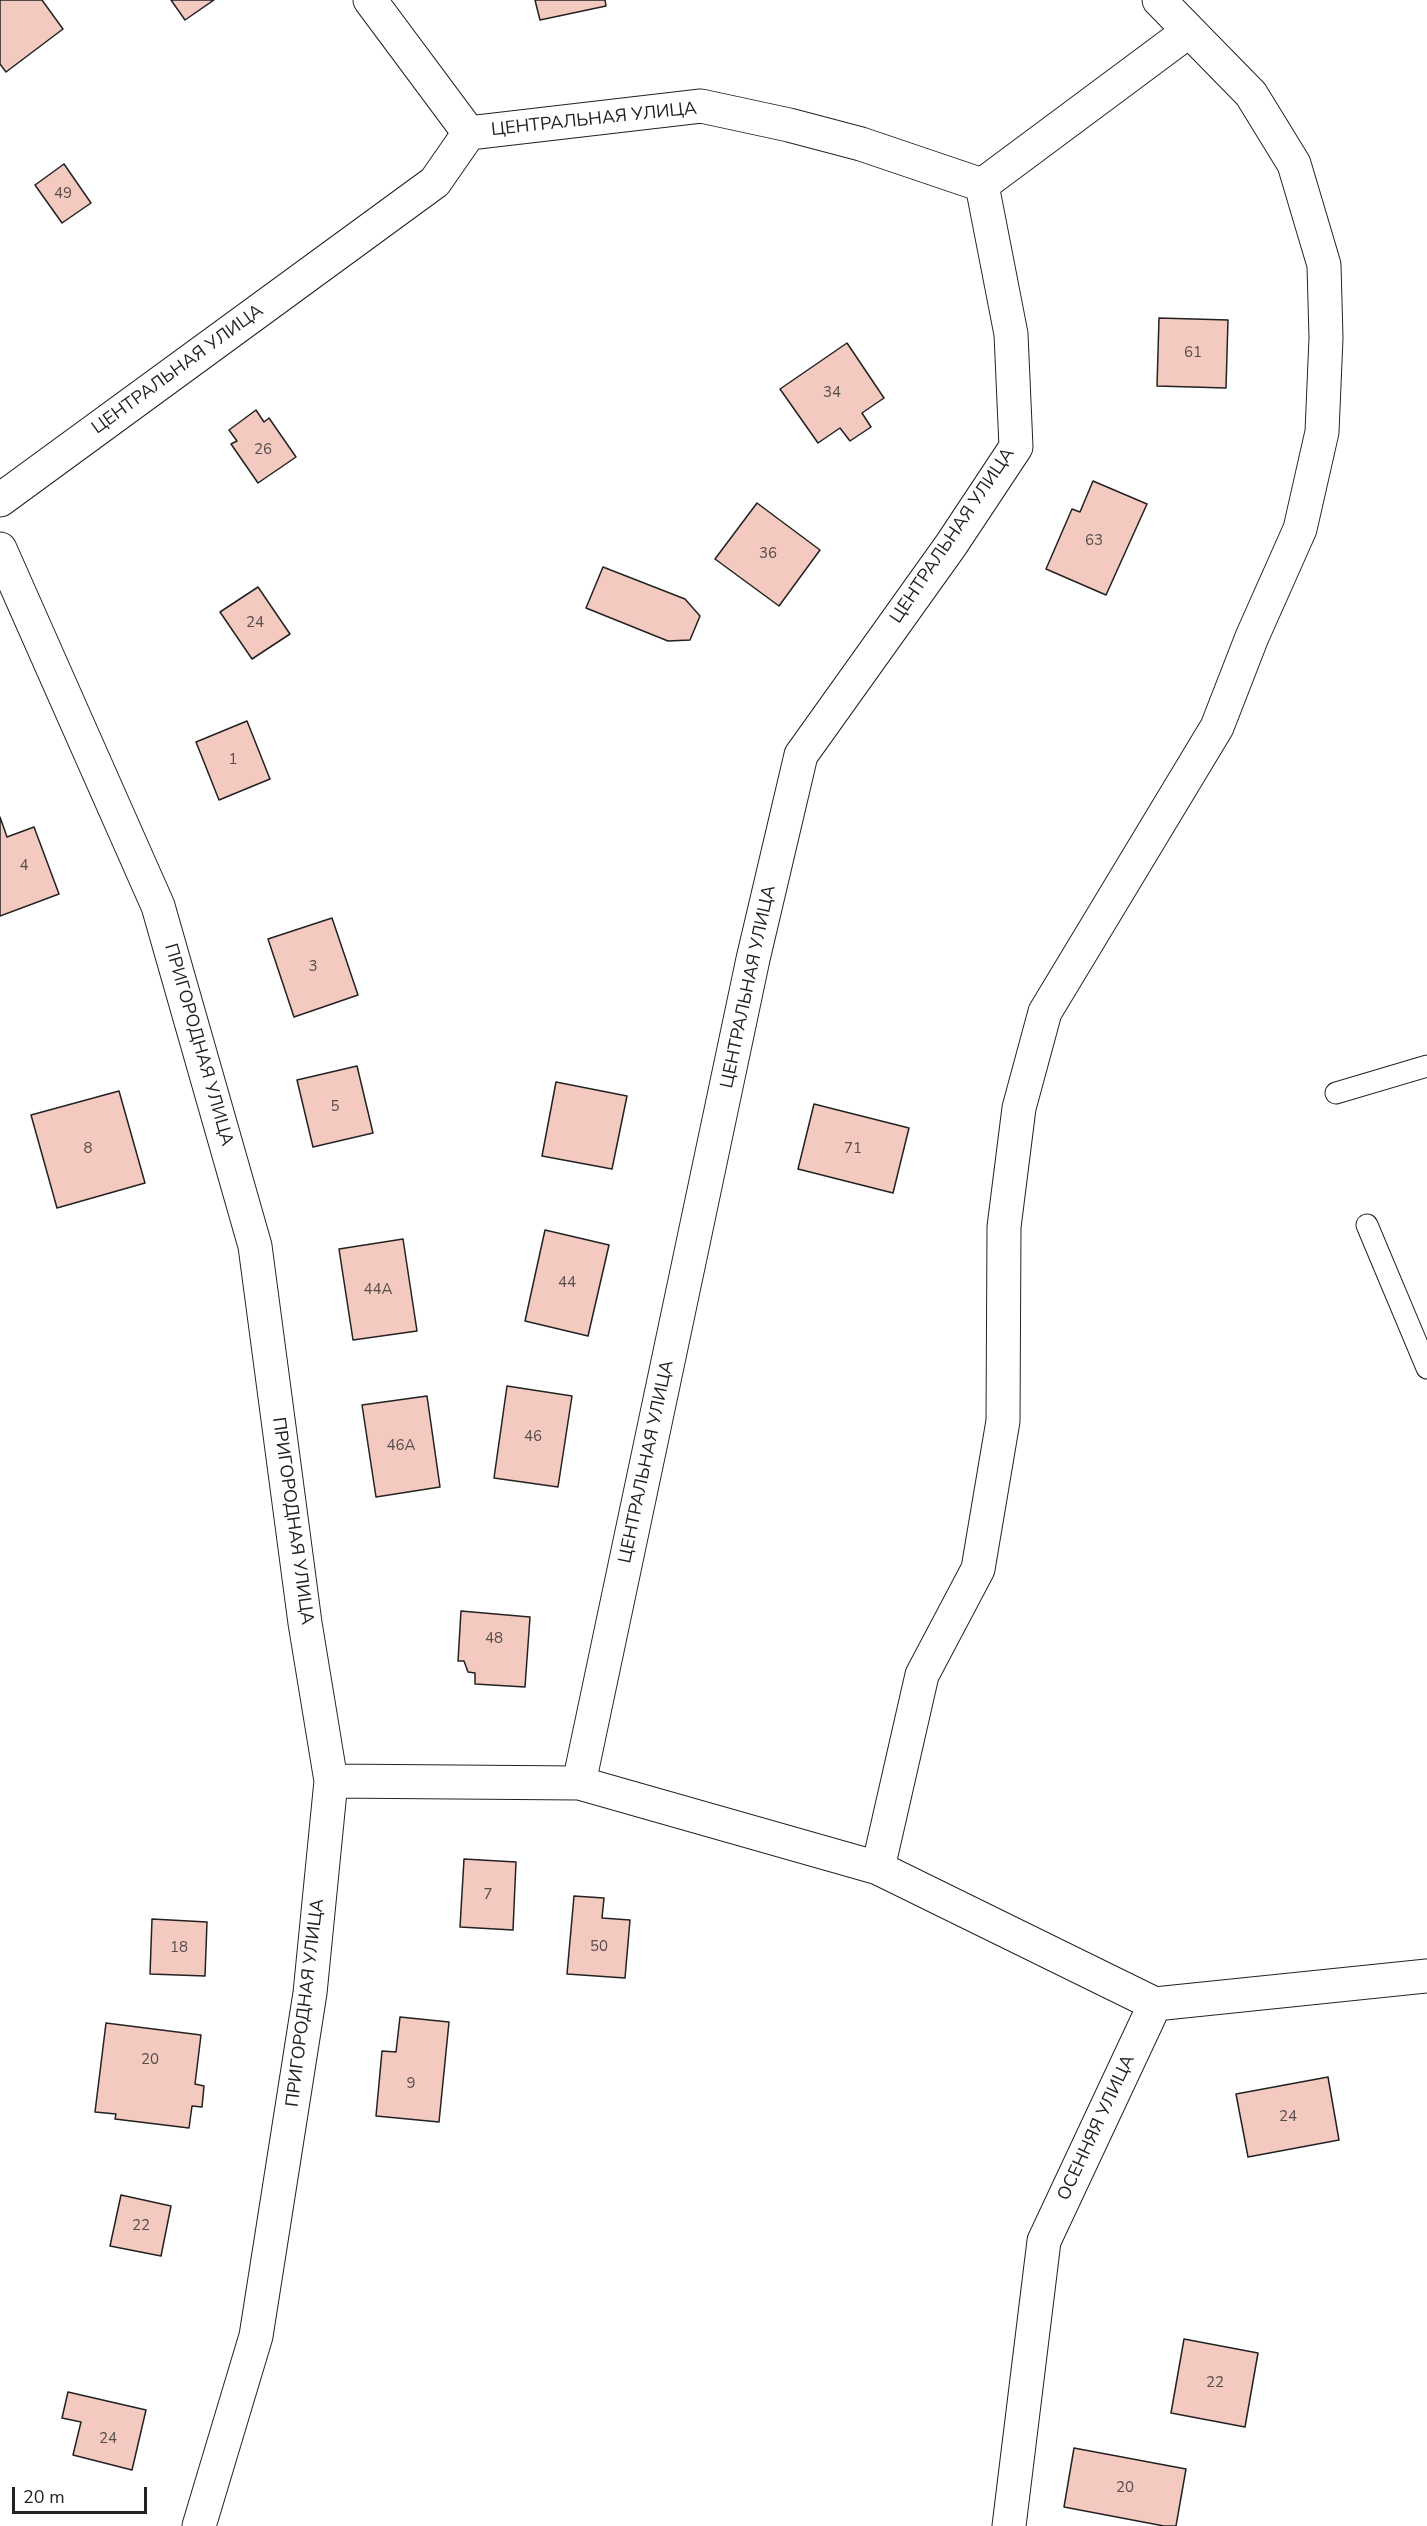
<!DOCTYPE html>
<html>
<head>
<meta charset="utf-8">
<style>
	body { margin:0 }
	#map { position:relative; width:1427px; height:2526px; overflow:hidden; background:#fff; font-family:"Nunito Sans",sans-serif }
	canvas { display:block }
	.scale { position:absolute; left:12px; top:2487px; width:135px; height:27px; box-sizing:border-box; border:3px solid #222; border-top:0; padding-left:8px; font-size:18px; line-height:21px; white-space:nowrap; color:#222; -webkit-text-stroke:4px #fff; paint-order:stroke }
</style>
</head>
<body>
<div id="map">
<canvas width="1427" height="2526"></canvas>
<div class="scale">20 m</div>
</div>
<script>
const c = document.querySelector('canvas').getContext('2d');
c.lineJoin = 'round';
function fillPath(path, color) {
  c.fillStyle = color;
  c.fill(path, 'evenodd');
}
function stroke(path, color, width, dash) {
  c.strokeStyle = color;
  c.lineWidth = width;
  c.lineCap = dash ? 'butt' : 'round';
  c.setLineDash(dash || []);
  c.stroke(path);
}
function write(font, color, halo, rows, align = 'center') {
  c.font = font + ' "Nunito Sans",sans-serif';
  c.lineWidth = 4.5;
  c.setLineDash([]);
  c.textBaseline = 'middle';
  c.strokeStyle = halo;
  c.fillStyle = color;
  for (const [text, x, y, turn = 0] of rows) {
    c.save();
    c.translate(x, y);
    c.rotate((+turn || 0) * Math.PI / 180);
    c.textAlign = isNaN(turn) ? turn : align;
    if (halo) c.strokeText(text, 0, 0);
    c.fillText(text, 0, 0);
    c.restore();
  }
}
const building = new Path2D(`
	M 0,0 L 42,0 L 63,29 L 6,72 L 0,64 Z
	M 171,0 L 214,0 L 185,20 Z
	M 535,0 L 605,0 L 606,6 L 540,20 Z
	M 64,164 L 91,203 L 62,223 L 35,185 Z
	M 1159,318 L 1228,320 L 1226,388 L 1157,386 Z
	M 847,343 L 884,398 L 862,413 L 871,427 L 850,441 L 840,428 L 818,443 L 780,389 Z
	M 256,410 L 264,422 L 269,418 L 296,457 L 258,483 L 231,444 L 237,441 L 229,430 Z
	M 1093,481 L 1147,504 L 1106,595 L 1046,569 L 1072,509 L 1080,512 Z
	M 757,503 L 820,550 L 779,606 L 715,559 Z
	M 603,567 L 685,599 L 700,616 L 690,640 L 668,641 L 586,608 Z
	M 258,587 L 290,634 L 252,659 L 220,612 Z
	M 247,721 L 270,779 L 219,800 L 196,742 Z
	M 0,817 L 7,837 L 34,827 L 59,894 L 0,916 Z
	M 332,918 L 358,995 L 294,1017 L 268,939 Z
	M 357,1066 L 373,1133 L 313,1147 L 297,1080 Z
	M 556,1082 L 627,1096 L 612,1169 L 542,1156 Z
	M 119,1091 L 145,1183 L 57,1208 L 31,1115 Z
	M 814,1104 L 909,1128 L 893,1193 L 798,1169 Z
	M 545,1230 L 609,1245 L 588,1336 L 525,1321 Z
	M 403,1239 L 417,1331 L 353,1340 L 339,1249 Z
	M 507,1386 L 572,1396 L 558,1487 L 494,1478 Z
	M 427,1396 L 440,1487 L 376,1497 L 362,1405 Z
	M 461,1611 L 530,1617 L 525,1687 L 475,1684 L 475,1673 L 468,1672 L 464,1661 L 458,1661 Z
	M 464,1859 L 516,1862 L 513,1930 L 460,1927 Z
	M 574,1896 L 604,1898 L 602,1918 L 630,1920 L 625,1978 L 567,1974 Z
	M 152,1919 L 207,1922 L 205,1976 L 150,1974 Z
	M 400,2017 L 449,2022 L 439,2122 L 376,2116 L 382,2051 L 396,2052 Z
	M 106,2023 L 201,2035 L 195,2084 L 204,2086 L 202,2107 L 192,2106 L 189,2128 L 115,2119 L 116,2114 L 95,2112 Z
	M 1328,2077 L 1339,2140 L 1248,2157 L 1236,2094 Z
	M 121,2195 L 171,2206 L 161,2256 L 110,2246 Z
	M 1184,2339 L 1258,2353 L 1245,2427 L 1171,2413 Z
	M 68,2392 L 146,2410 L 132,2470 L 73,2455 L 81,2422 L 62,2418 Z
	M 1074,2448 L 1186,2469 L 1176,2526 L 1164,2526 L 1064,2507 Z`);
fillPath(building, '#f3c9c0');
stroke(building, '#222', 1.5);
const lane = new Path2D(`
	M 1336,1093 L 1427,1066
	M 1367,1225 L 1427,1368`);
const street = new Path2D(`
	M 370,0 L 469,133
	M 982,185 L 1189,31
	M 0,500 L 435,182 L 469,133 L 701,106 L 789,125 L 861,144 L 982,185 L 1011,334 L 1016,447 L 951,545 L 801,755 L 753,959 L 579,1783
	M 0,549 L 158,906 L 255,1246 L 305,1623 L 331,1781 L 310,1993 L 256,2336 L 199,2526
	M 331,1781 L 579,1783 L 878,1868 L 1155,2004
	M 878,1868 L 922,1675 L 978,1569 L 1003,1421 L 1004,1227 L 1019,1108 L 1045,1012 L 1217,727 L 1252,637 L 1300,529 L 1322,432 L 1326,338 L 1324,265 L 1294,164 L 1251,94 L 1159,0
	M 1009,2526 L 1044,2241 L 1155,2004 L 1427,1976`);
stroke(lane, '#222', 23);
stroke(street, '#222', 35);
stroke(lane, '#fff', 21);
stroke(street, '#fff', 33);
write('15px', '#564c4a', null, [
	["49",63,194],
	["61",1193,353],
	["34",832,393],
	["26",263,450],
	["63",1094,541],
	["36",768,554],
	["24",255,623],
	["1",233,760],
	["4",24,866],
	["3",313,967],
	["5",335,1107],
	["8",88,1149],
	["71",853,1149],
	["44",567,1283],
	["44А",378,1290],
	["46",533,1437],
	["46А",401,1446],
	["48",494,1639],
	["7",488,1895],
	["50",599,1947],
	["18",179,1948],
	["20",150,2060],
	["9",411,2084],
	["24",1288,2117],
	["22",141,2226],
	["22",1215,2383],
	["24",108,2439],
	["20",1125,2488]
]);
write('18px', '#222', '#fff', [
	["ЦЕНТРАЛЬНАЯ УЛИЦА",594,120,-6],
	["ЦЕНТРАЛЬНАЯ УЛИЦА",178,370,-36],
	["ЦЕНТРАЛЬНАЯ УЛИЦА",953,536,-56],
	["ЦЕНТРАЛЬНАЯ УЛИЦА",749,987,-78],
	["ПРИГОРОДНАЯ УЛИЦА",198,1045,74],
	["ЦЕНТРАЛЬНАЯ УЛИЦА",647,1462,-78],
	["ПРИГОРОДНАЯ УЛИЦА",292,1521,82],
	["ПРИГОРОДНАЯ УЛИЦА",306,2003,-83],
	["ОСЕННЯЯ УЛИЦА",1097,2128,-65]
]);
</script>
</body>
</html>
